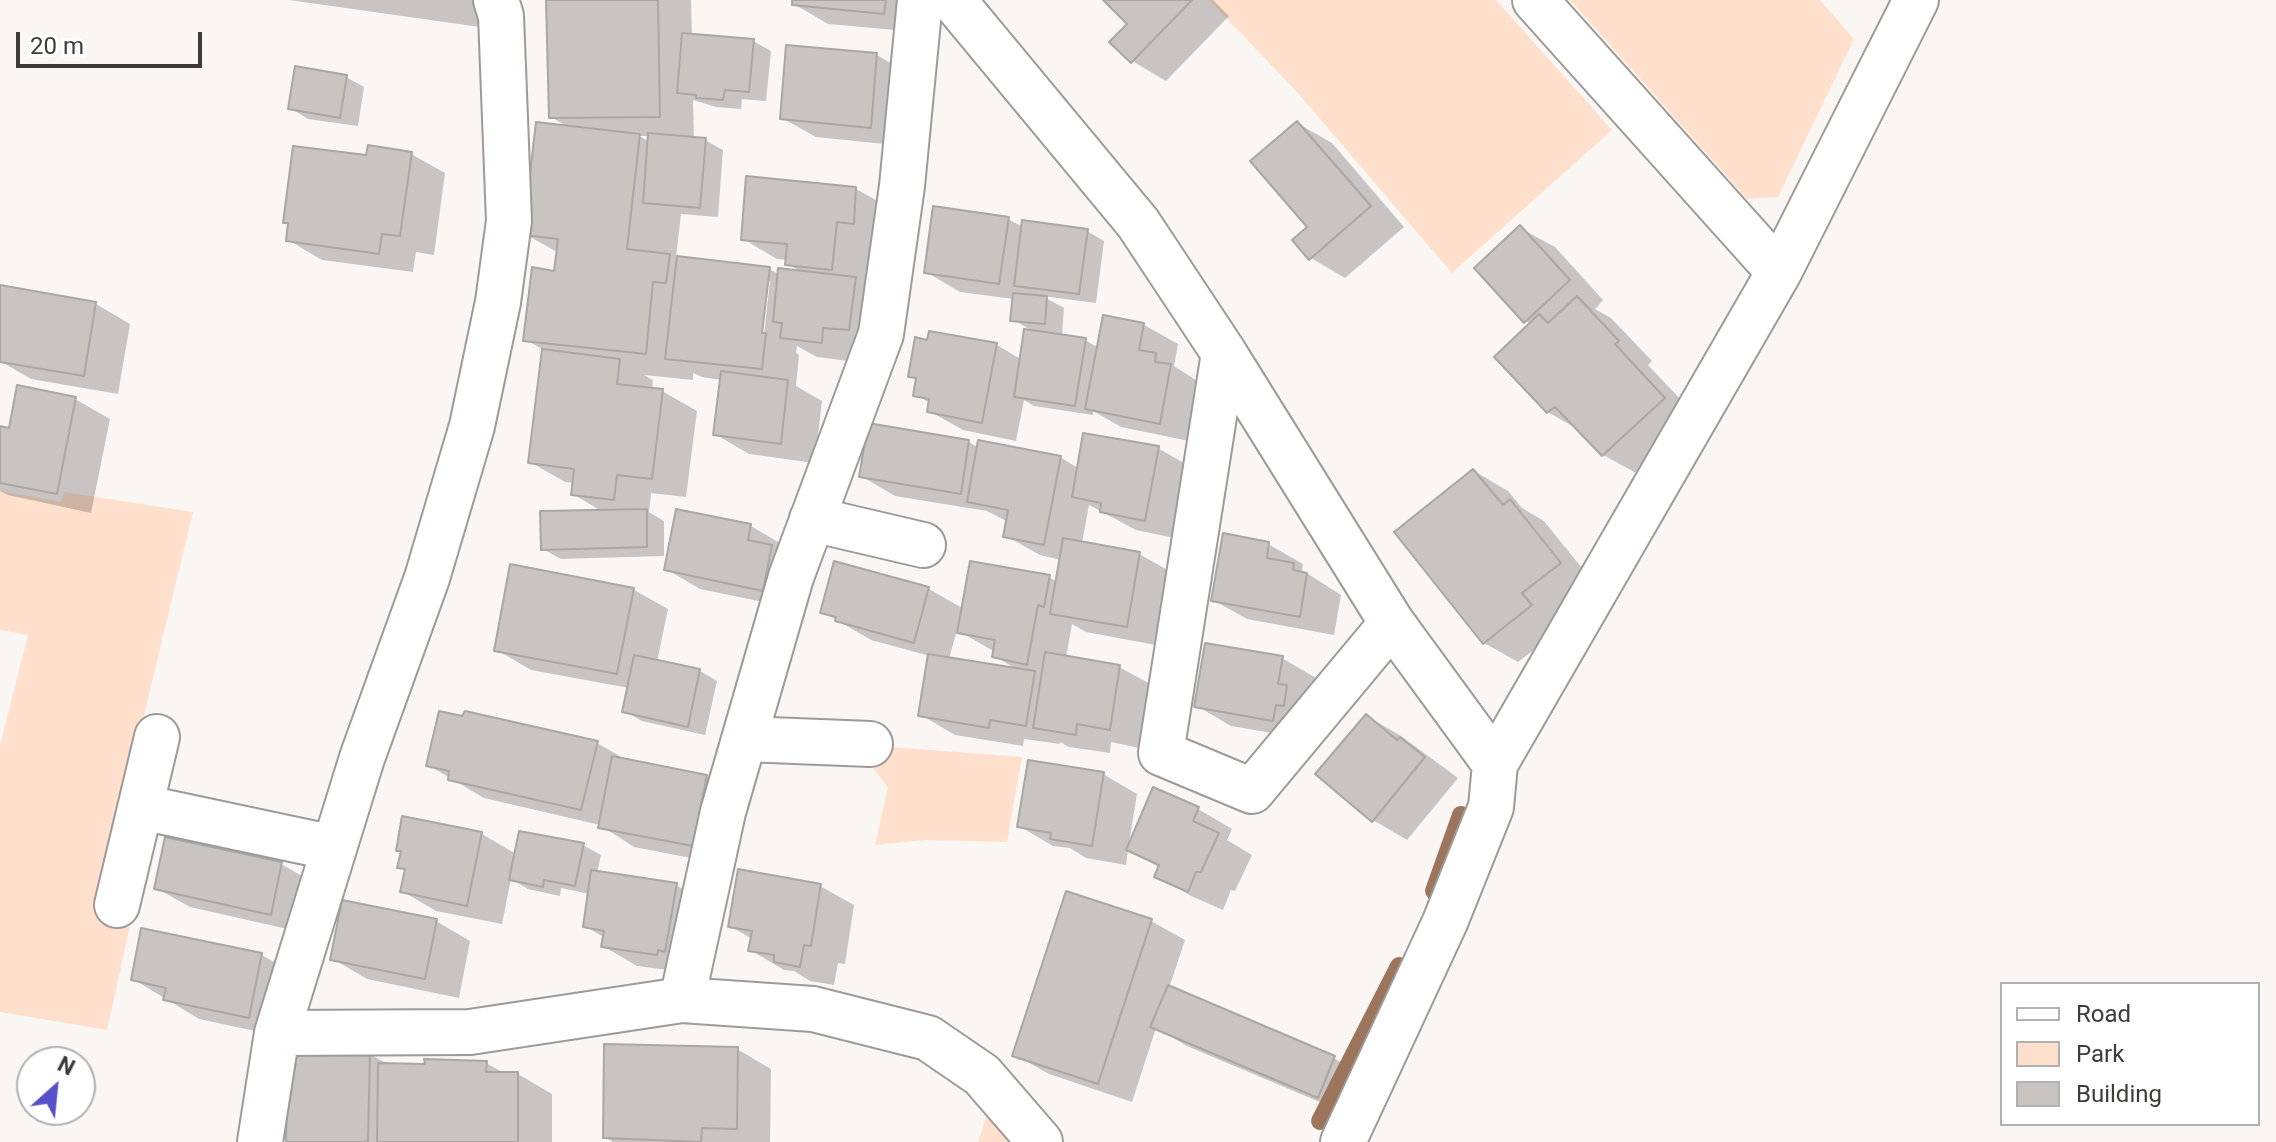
<!DOCTYPE html>
<html>
<head>
<meta charset="utf-8">
<style>
	body { margin:0 }
	#map { position:relative; width:2276px; height:1142px; overflow:hidden; background:#faf6f4; font-family:Roboto,sans-serif }
	canvas { display:block }
	.legend { position:absolute; left:2000px; top:982px; width:260px; height:144px; box-sizing:border-box; background:#fff; border:2px solid #b1b1b1; margin:0; padding:10px 14px; list-style:none; font-size:24px; color:#3d3c3b }
	.legend li { display:flex; align-items:center; gap:16px; height:40px }
	.legend b { width:40px; border:2px solid #b1b1b1 }
	.north { position:absolute; left:16px; top:1046px; width:80px; height:80px; box-sizing:border-box; background:#fff; border:2px solid #b1b1b1; border-radius:50%; rotate:27deg; font-size:22px; font-weight:700; line-height:32px; text-align:center; color:#3d3c3b }
	.north::after { content:''; display:block; margin:auto; width:28px; height:36px; background:#5651c9; clip-path:polygon(50% 0,100% 100%,50% 72%,0 100%) }
	.scale { position:absolute; left:16px; top:32px; width:186px; height:36px; box-sizing:border-box; border:4px solid #3d3c3b; border-top:0; padding-left:10px; font-size:24px; line-height:28px; white-space:nowrap; color:#3d3c3b; -webkit-text-stroke:6px #fff; paint-order:stroke }
</style>
</head>
<body>
<div id="map">
<canvas width="2276" height="1142"></canvas>
<ul class="legend">
<li><b style="height:10px;background:#fff"></b>Road</li>
<li><b style="height:22px;background:#ffe0cd"></b>Park</li>
<li><b style="height:22px;background:#c8c4c2"></b>Building</li>
</ul>
<div class="north">N</div>
<div class="scale">20 m</div>
</div>
<script>
const c = document.querySelector('canvas').getContext('2d');
c.lineJoin = 'round';
function fillPath(path, color) {
  c.fillStyle = color;
  c.fill(path, 'evenodd');
}
function stroke(path, color, width, dash) {
  c.strokeStyle = color;
  c.lineWidth = width;
  c.lineCap = dash ? 'butt' : 'round';
  c.setLineDash(dash || []);
  c.stroke(path);
}
fillPath(new Path2D(`
	M 1209,0 L 1496,0 L 1612,130 L 1452,273 L 1297,92 Z
	M 1570,0 L 1820,0 L 1854,39 L 1778,197 L 1747,199 Z
	M 0,491 L 61,502 L 64,492 L 193,512 L 97,910 L 132,917 L 107,1030 L 0,1012 L 0,746 L 28,635 L 0,630 Z
	M 878,746 L 1022,757 L 1007,842 L 925,840 L 875,845 L 888,787 L 872,767 Z
	M 990,1106 L 1020,1142 L 978,1142 Z`), '#ffe0cd');
fillPath(new Path2D(`
	M 289,0 L 505,0 L 501,30 Z
	M 548,0 L 691,0 L 692,36 L 753,41 L 771,51 L 766,101 L 742,99 L 741,109 L 716,107 L 693,100 L 694,139 L 705,140 L 723,150 L 718,217 L 681,214 L 676,257 L 769,269 L 780,275 L 802,272 L 787,264 L 788,260 L 777,259 L 743,239 L 856,189 L 890,208 L 888,242 L 871,240 L 856,362 L 817,357 L 797,346 L 796,353 L 799,355 L 796,386 L 822,401 L 815,463 L 749,454 L 715,434 L 722,380 L 702,377 L 693,373 L 693,380 L 644,375 L 653,380 L 652,390 L 662,391 L 697,411 L 686,497 L 651,493 L 649,512 L 664,521 L 664,556 L 561,559 L 543,549 L 603,512 L 573,494 L 575,483 L 565,482 L 530,462 L 544,350 L 526,340 L 556,273 L 559,253 L 525,234 L 570,128 L 551,117 ZM 639,136 L 650,136 L 650,142 ZM 766,281 L 770,281 L 763,343 L 759,342 Z
	M 794,0 L 916,0 L 918,32 L 828,24 L 794,4 Z
	M 1106,0 L 1213,0 L 1229,16 L 1166,81 L 1132,61 L 1130,24 Z
	M 877,55 L 911,75 L 904,146 L 816,137 L 782,118 Z
	M 346,77 L 364,87 L 358,126 L 308,119 L 290,108 Z
	M 1297,123 L 1332,143 L 1404,227 L 1345,278 L 1311,258 L 1310,227 Z
	M 411,154 L 445,173 L 434,255 L 416,252 L 413,272 L 322,260 L 288,240 L 290,225 L 285,222 L 368,158 Z
	M 1008,219 L 1023,227 L 1087,231 L 1104,241 L 1096,303 L 1042,296 L 1064,308 L 1062,337 L 1085,340 L 1099,348 L 1144,325 L 1178,344 L 1174,366 L 1205,386 L 1194,442 L 1121,427 L 1093,411 L 1093,415 L 1034,406 L 1024,400 L 1016,441 L 963,430 L 929,411 L 930,403 L 915,394 L 918,380 L 911,376 L 997,345 L 1022,360 L 1034,332 L 1012,319 L 1014,299 L 960,292 L 926,272 Z
	M 1520,228 L 1555,247 L 1603,300 L 1595,309 L 1611,318 L 1652,361 L 1648,365 L 1698,418 L 1638,474 L 1603,455 L 1579,430 L 1548,412 L 1531,324 L 1526,321 Z
	M 0,287 L 96,304 L 130,324 L 118,394 L 31,379 L 0,361 Z
	M 75,399 L 110,419 L 91,513 L 8,495 L 0,491 L 0,428 L 10,430 Z
	M 869,426 L 969,442 L 979,448 L 1060,457 L 1078,468 L 1158,448 L 1192,468 L 1179,539 L 1136,530 L 1089,505 L 1082,543 L 1139,554 L 1173,573 L 1161,646 L 1086,632 L 1072,624 L 1066,658 L 1119,667 L 1154,686 L 1144,749 L 1111,742 L 1110,753 L 1069,747 L 1060,742 L 1060,744 L 1024,739 L 1023,746 L 955,735 L 921,715 L 930,656 L 871,640 L 823,612 L 836,563 L 929,589 L 964,609 L 1049,577 L 1057,582 L 1061,560 L 1040,555 L 1006,536 L 1008,522 L 987,511 L 895,496 L 861,476 ZM 957,630 L 995,652 L 994,656 L 1018,670 L 949,659 Z
	M 1474,471 L 1508,491 L 1522,508 L 1544,521 L 1594,583 L 1555,613 L 1565,626 L 1518,662 L 1484,643 Z
	M 678,512 L 751,526 L 785,546 L 797,609 L 700,589 L 666,569 Z
	M 1268,544 L 1303,564 L 1302,570 L 1341,595 L 1334,635 L 1247,619 L 1213,600 Z
	M 634,590 L 668,609 L 657,662 L 700,671 L 717,681 L 705,735 L 642,721 L 624,711 L 629,688 L 531,670 L 497,650 Z
	M 1282,658 L 1316,678 L 1307,739 L 1231,726 L 1197,706 Z
	M 1367,716 L 1401,736 L 1458,778 L 1407,840 L 1373,820 Z
	M 463,718 L 597,743 L 630,762 L 706,776 L 740,796 L 727,865 L 634,847 L 600,825 L 484,798 L 428,765 Z
	M 1103,774 L 1137,794 L 1129,843 L 1154,790 L 1198,809 L 1232,829 L 1227,840 L 1252,855 L 1235,891 L 1231,890 L 1223,910 L 1191,896 L 1157,876 L 1160,868 L 1128,849 L 1126,865 L 1086,858 L 1070,848 L 1053,846 L 1019,826 Z
	M 404,818 L 482,834 L 516,854 L 583,845 L 601,855 L 597,873 L 676,885 L 710,905 L 691,973 L 637,966 L 603,946 L 605,938 L 585,926 L 590,894 L 561,888 L 560,896 L 528,889 L 511,879 L 502,924 L 436,911 L 402,891 L 407,871 L 400,867 L 403,852 L 398,850 Z
	M 281,864 L 316,884 L 305,933 L 190,907 L 156,888 Z
	M 820,886 L 854,905 L 845,964 L 838,963 L 834,985 L 810,981 L 794,971 L 784,970 L 750,950 L 752,939 L 730,926 Z
	M 436,921 L 470,941 L 459,998 L 367,979 L 333,959 Z
	M 1151,921 L 1185,940 L 1169,988 L 1334,1058 L 1368,1078 L 1353,1116 L 1187,1046 L 1156,1028 L 1132,1102 L 1049,1074 L 1015,1055 Z
	M 143,930 L 262,955 L 296,975 L 283,1037 L 199,1019 L 133,979 Z
	M 737,1049 L 771,1069 L 770,1142 L 613,1142 L 605,1137 Z
	M 370,1054 L 389,1065 L 486,1063 L 506,1074 L 518,1074 L 552,1094 L 552,1142 L 288,1142 Z`), '#0003');
stroke(new Path2D(`
	M 1434,891 L 1461,815
	M 1320,1121 L 1399,966`), '#9c755c', 18);
const building = new Path2D(`
	M 546,0 L 658,0 L 660,117 L 549,118 Z
	M 792,0 L 886,0 L 884,14 L 792,5 Z
	M 1103,0 L 1192,0 L 1131,63 L 1109,42 L 1127,24 Z
	M 682,33 L 754,39 L 749,92 L 725,90 L 723,100 L 696,98 L 696,95 L 677,93 Z
	M 786,45 L 877,53 L 871,128 L 780,119 Z
	M 295,66 L 347,75 L 340,118 L 288,109 Z
	M 1297,121 L 1371,206 L 1309,260 L 1292,240 L 1307,227 L 1250,161 Z
	M 536,122 L 640,134 L 627,249 L 670,254 L 666,283 L 653,282 L 646,354 L 523,341 L 532,267 L 554,271 L 558,239 L 523,235 Z
	M 648,133 L 706,138 L 700,208 L 643,203 Z
	M 368,145 L 412,152 L 400,236 L 382,234 L 379,254 L 286,241 L 288,223 L 283,223 L 293,146 L 366,155 Z
	M 746,176 L 856,187 L 854,224 L 837,222 L 832,270 L 785,265 L 787,244 L 741,240 Z
	M 933,206 L 1009,217 L 999,284 L 924,273 Z
	M 1022,220 L 1088,229 L 1079,294 L 1014,286 Z
	M 1520,225 L 1570,280 L 1524,323 L 1474,268 Z
	M 677,256 L 770,267 L 762,333 L 766,333 L 762,369 L 665,359 Z
	M 778,268 L 856,277 L 849,330 L 823,328 L 822,343 L 780,338 L 782,323 L 773,322 Z
	M 0,285 L 96,302 L 84,376 L 0,362 Z
	M 1013,293 L 1047,296 L 1045,324 L 1010,321 Z
	M 1577,296 L 1619,341 L 1615,344 L 1665,398 L 1602,456 L 1555,407 L 1547,413 L 1494,357 L 1539,314 L 1548,323 Z
	M 1103,315 L 1144,323 L 1139,350 L 1156,353 L 1155,362 L 1171,364 L 1160,424 L 1085,409 Z
	M 1024,329 L 1086,338 L 1075,406 L 1014,397 Z
	M 929,331 L 997,343 L 982,423 L 927,412 L 929,399 L 913,396 L 916,378 L 908,377 L 915,337 L 927,340 Z
	M 542,349 L 620,359 L 617,384 L 663,389 L 652,479 L 617,475 L 614,500 L 571,495 L 574,469 L 528,463 Z
	M 721,371 L 788,380 L 781,444 L 713,435 Z
	M 17,385 L 76,397 L 57,494 L 0,483 L 0,426 L 9,428 Z
	M 868,423 L 969,440 L 961,494 L 859,477 Z
	M 1083,433 L 1159,446 L 1145,521 L 1100,512 L 1101,503 L 1072,497 Z
	M 978,440 L 1061,456 L 1044,545 L 1003,537 L 1008,510 L 967,502 Z
	M 1473,469 L 1503,505 L 1510,499 L 1561,563 L 1522,593 L 1532,605 L 1483,644 L 1394,532 Z
	M 647,509 L 647,547 L 541,550 L 540,511 Z
	M 676,509 L 751,524 L 748,540 L 772,545 L 763,591 L 664,570 Z
	M 1223,533 L 1269,542 L 1267,558 L 1294,563 L 1293,570 L 1307,573 L 1300,617 L 1211,601 Z
	M 1063,538 L 1140,552 L 1127,627 L 1050,614 Z
	M 834,561 L 929,587 L 914,643 L 835,621 L 836,617 L 820,613 Z
	M 970,561 L 1050,575 L 1044,607 L 1038,605 L 1027,665 L 992,657 L 995,640 L 957,633 Z
	M 510,564 L 634,588 L 617,674 L 494,651 Z
	M 1205,643 L 1283,656 L 1278,684 L 1287,685 L 1284,706 L 1276,705 L 1273,721 L 1194,707 Z
	M 1045,652 L 1120,665 L 1110,730 L 1077,724 L 1076,735 L 1033,728 Z
	M 928,654 L 1035,671 L 1026,726 L 990,720 L 989,728 L 918,716 Z
	M 634,655 L 700,669 L 688,727 L 622,712 Z
	M 439,711 L 462,716 L 465,711 L 598,741 L 581,810 L 448,780 L 449,771 L 426,766 Z
	M 1366,714 L 1397,740 L 1400,737 L 1425,757 L 1372,822 L 1315,774 Z
	M 612,756 L 707,775 L 693,846 L 598,828 Z
	M 1028,760 L 1104,772 L 1092,846 L 1050,839 L 1051,833 L 1017,827 Z
	M 1153,787 L 1199,807 L 1193,821 L 1219,833 L 1201,872 L 1196,872 L 1188,892 L 1154,877 L 1159,865 L 1126,850 Z
	M 402,816 L 482,832 L 467,906 L 400,892 L 405,869 L 397,868 L 401,851 L 396,851 Z
	M 519,831 L 584,843 L 575,886 L 544,880 L 543,887 L 509,880 Z
	M 165,837 L 282,862 L 271,915 L 154,889 Z
	M 738,869 L 821,884 L 811,946 L 804,945 L 800,967 L 774,962 L 774,955 L 748,951 L 752,931 L 728,927 Z
	M 591,870 L 677,883 L 665,952 L 658,950 L 657,955 L 601,947 L 604,931 L 583,927 Z
	M 1066,891 L 1152,919 L 1098,1084 L 1012,1056 Z
	M 342,900 L 437,919 L 425,979 L 330,960 Z
	M 141,928 L 262,953 L 249,1018 L 163,1000 L 166,988 L 131,980 Z
	M 1168,985 L 1335,1056 L 1318,1098 L 1150,1027 Z
	M 604,1044 L 738,1047 L 737,1129 L 702,1128 L 701,1142 L 603,1138 Z
	M 288,1050 L 370,1052 L 368,1142 L 286,1142 Z
	M 424,1059 L 487,1061 L 486,1072 L 518,1072 L 518,1142 L 377,1142 L 378,1063 L 425,1064 Z`);
fillPath(building, '#c8c4c2');
stroke(building, '#a9a6a4', 2);
const minor = new Path2D(`
	M 953,0 L 1138,223 L 1224,353 L 1392,623 L 1495,764
	M 1535,0 L 1779,272
	M 1224,353 L 1161,753 L 1252,791 L 1392,623
	M 812,519 L 923,545
	M 745,739 L 870,744
	M 141,807 L 334,848
	M 117,905 L 157,737
	M 682,1000 L 723,812 L 791,577 L 881,334 L 902,186 L 920,0
	M 277,1033 L 470,1032 L 682,1000 L 813,1009 L 928,1038 L 982,1075 L 1040,1142
	M 260,1142 L 277,1033 L 362,758 L 427,578 L 472,426 L 498,302 L 509,221 L 501,16 L 496,0
	M 1343,1142 L 1445,922 L 1491,807 L 1495,764 L 1779,272 L 1916,0`);
stroke(minor, '#9d9a98', 48);
stroke(minor, '#fff', 44);
</script>
</body>
</html>
